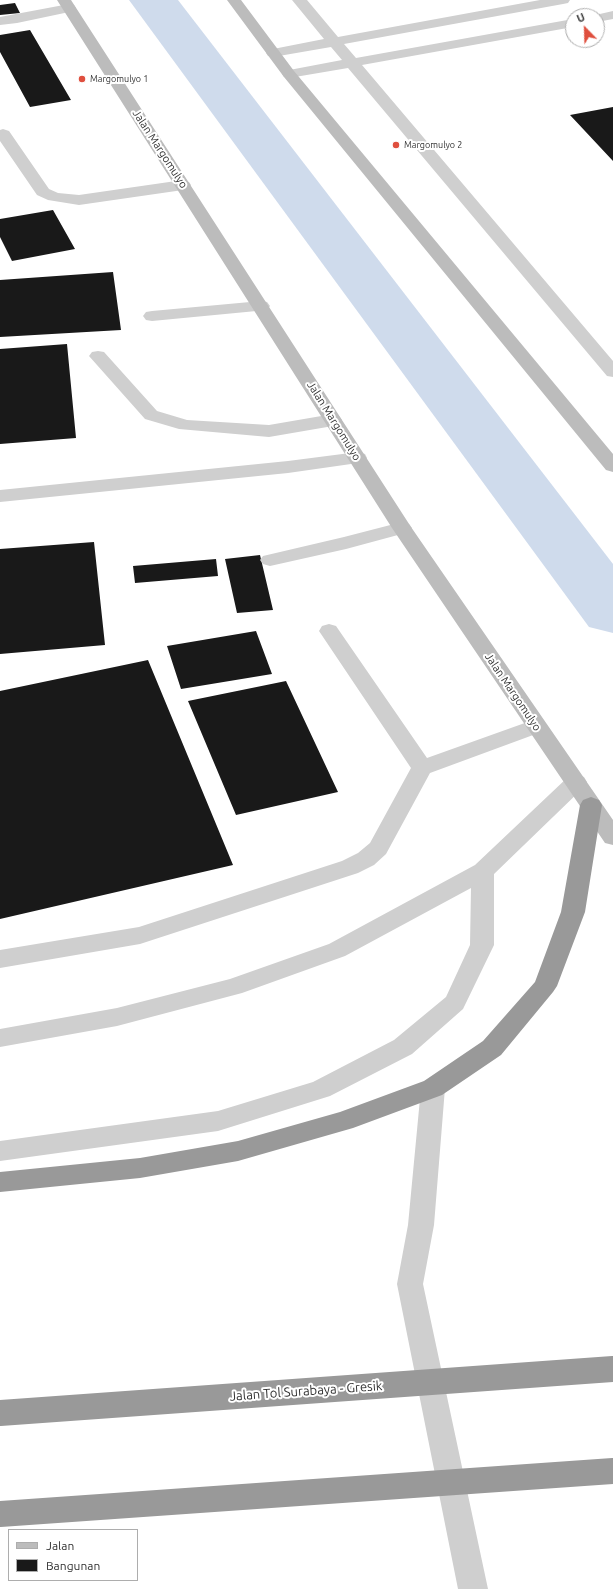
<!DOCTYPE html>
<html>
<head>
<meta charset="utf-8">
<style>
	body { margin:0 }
	#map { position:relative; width:613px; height:1589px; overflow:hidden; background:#fff; font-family:Ubuntu,sans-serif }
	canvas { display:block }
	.legend { position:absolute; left:8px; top:1529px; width:130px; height:52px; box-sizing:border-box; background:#fff; border:1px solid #adadad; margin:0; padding:5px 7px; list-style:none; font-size:12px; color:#323232 }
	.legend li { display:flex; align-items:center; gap:8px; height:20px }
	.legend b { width:20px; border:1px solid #adadad }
	.north { position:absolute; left:565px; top:8px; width:40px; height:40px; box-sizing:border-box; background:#fff; border:1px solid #adadad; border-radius:50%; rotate:337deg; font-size:11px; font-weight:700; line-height:16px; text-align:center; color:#323232 }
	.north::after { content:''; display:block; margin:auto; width:14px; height:18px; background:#df4f3e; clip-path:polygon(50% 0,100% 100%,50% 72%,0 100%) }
</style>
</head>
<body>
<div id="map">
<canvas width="613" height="1589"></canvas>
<ul class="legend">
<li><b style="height:5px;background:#bcbcbc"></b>Jalan</li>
<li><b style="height:11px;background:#191919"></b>Bangunan</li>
</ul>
<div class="north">U</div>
</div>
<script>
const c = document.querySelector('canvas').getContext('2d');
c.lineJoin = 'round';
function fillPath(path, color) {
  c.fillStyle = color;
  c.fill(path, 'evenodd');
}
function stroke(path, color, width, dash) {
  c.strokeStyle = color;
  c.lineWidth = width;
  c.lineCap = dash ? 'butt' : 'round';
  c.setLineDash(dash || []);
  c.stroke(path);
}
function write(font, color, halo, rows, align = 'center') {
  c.font = font + ' Ubuntu,sans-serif';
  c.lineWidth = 4;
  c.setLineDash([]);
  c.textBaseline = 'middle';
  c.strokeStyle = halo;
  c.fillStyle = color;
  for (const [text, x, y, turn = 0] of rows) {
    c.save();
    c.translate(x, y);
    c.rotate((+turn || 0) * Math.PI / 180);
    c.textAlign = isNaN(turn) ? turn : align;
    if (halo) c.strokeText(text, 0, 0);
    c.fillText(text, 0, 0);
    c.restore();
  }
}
fillPath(new Path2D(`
	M 129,0 L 178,0 L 613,564 L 613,633 L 589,627 Z`), '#cfdbec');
fillPath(new Path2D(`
	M 15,3 L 20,13 L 0,15 L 0,5 Z
	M 30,30 L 71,100 L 30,107 L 0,52 L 0,35 Z
	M 613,107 L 613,161 L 570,115 Z
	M 53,210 L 75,249 L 12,261 L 0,237 L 0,219 Z
	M 113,272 L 121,330 L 0,337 L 0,280 Z
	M 67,344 L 76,438 L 0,444 L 0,349 Z
	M 94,542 L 105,645 L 0,654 L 0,549 Z
	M 260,555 L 273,610 L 237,613 L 225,559 Z
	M 216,559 L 218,576 L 135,583 L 133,566 Z
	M 256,631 L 272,674 L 181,689 L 167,646 Z
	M 148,660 L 233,865 L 0,919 L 0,691 Z
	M 286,681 L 338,792 L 236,815 L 188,701 Z`), '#191919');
fillPath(new Path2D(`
	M 292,0 L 307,0 L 338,37 L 540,0 L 570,0 L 568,3 L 563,4 L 344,44 L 356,58 L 573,19 L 573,27 L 362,65 L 613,361 L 613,377 L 607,376 L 348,68 L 289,78 L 284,77 L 282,74 L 284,71 L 342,60 L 331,47 L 273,57 L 268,56 L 266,53 L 268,50 L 324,39 Z
	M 69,4 L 74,5 L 76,8 L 74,11 L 17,23 L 0,25 L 0,17 Z
	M 613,11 L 613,19 L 597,22 L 597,16 L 591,16 Z
	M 3,129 L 9,131 L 49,189 L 58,193 L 79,195 L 183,180 L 189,182 L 191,185 L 189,188 L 183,190 L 79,205 L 48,200 L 37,195 L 0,141 L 0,130 Z
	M 261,301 L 267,302 L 270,306 L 267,310 L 152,321 L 146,320 L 143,316 L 146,312 L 152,311 Z
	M 98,351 L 104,352 L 157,411 L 187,420 L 269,425 L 333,414 L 339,416 L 342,420 L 339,424 L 333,426 L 269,437 L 179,429 L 145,419 L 89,356 L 92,352 Z
	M 358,452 L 365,454 L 367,458 L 365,462 L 288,473 L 0,502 L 0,490 L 288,461 Z
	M 402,522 L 409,524 L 412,528 L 409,532 L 346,549 L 270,566 L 263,564 L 260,560 L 263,556 L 344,537 Z
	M 329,624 L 336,626 L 427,758 L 536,719 L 544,721 L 547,726 L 544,731 L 430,773 L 386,854 L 374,865 L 358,873 L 140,944 L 0,968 L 0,950 L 139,927 L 342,861 L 358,853 L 370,843 L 411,768 L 319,631 L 322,626 Z
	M 576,774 L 584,777 L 587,782 L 584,787 L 494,874 L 494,945 L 463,1009 L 412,1054 L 330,1096 L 218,1131 L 0,1161 L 0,1141 L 218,1111 L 313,1082 L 394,1040 L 446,997 L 470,945 L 471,888 L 345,956 L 242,993 L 117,1026 L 0,1047 L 0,1029 L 117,1008 L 230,979 L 329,944 L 475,865 L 568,777 Z
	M 433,1078 L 442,1081 L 445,1088 L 434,1225 L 423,1284 L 488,1589 L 458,1589 L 397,1284 L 408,1225 L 421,1088 L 424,1081 Z`), '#cfcfcf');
fillPath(new Path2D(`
	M 57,0 L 71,0 L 411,527 L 613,820 L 613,845 L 605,843 L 392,528 Z
	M 227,0 L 241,0 L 294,71 L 613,454 L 613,472 L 606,470 L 284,77 Z`), '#bcbcbc');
fillPath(new Path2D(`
	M 591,797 L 599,800 L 602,805 L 585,912 L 557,986 L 553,992 L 501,1055 L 442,1095 L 353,1128 L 238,1161 L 140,1178 L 0,1192 L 0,1172 L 140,1158 L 238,1141 L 340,1112 L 424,1081 L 483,1041 L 535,982 L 561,912 L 580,805 L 583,800 Z`), '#999');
stroke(new Path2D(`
	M 0,1413 L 613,1369
	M 0,1514 L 613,1471`), '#999', 26);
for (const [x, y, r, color] of [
	[82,79,4,"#df4f3e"],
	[396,145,4,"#df4f3e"]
]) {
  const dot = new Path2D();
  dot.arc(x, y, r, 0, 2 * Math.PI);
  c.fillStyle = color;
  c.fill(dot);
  stroke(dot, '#fff', 1.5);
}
write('9px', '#323232', '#fff', [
	["Margomulyo 1",90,79],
	["Margomulyo 2",404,145]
], 'left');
write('11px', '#323232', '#fff', [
	["Jalan Margomulyo",160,149,57],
	["Jalan Margomulyo",334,421,58],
	["Jalan Margomulyo",513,692,56]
]);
write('13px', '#323232', '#fff', [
	["Jalan Tol Surabaya - Gresik",306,1391,-4]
]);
</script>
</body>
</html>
